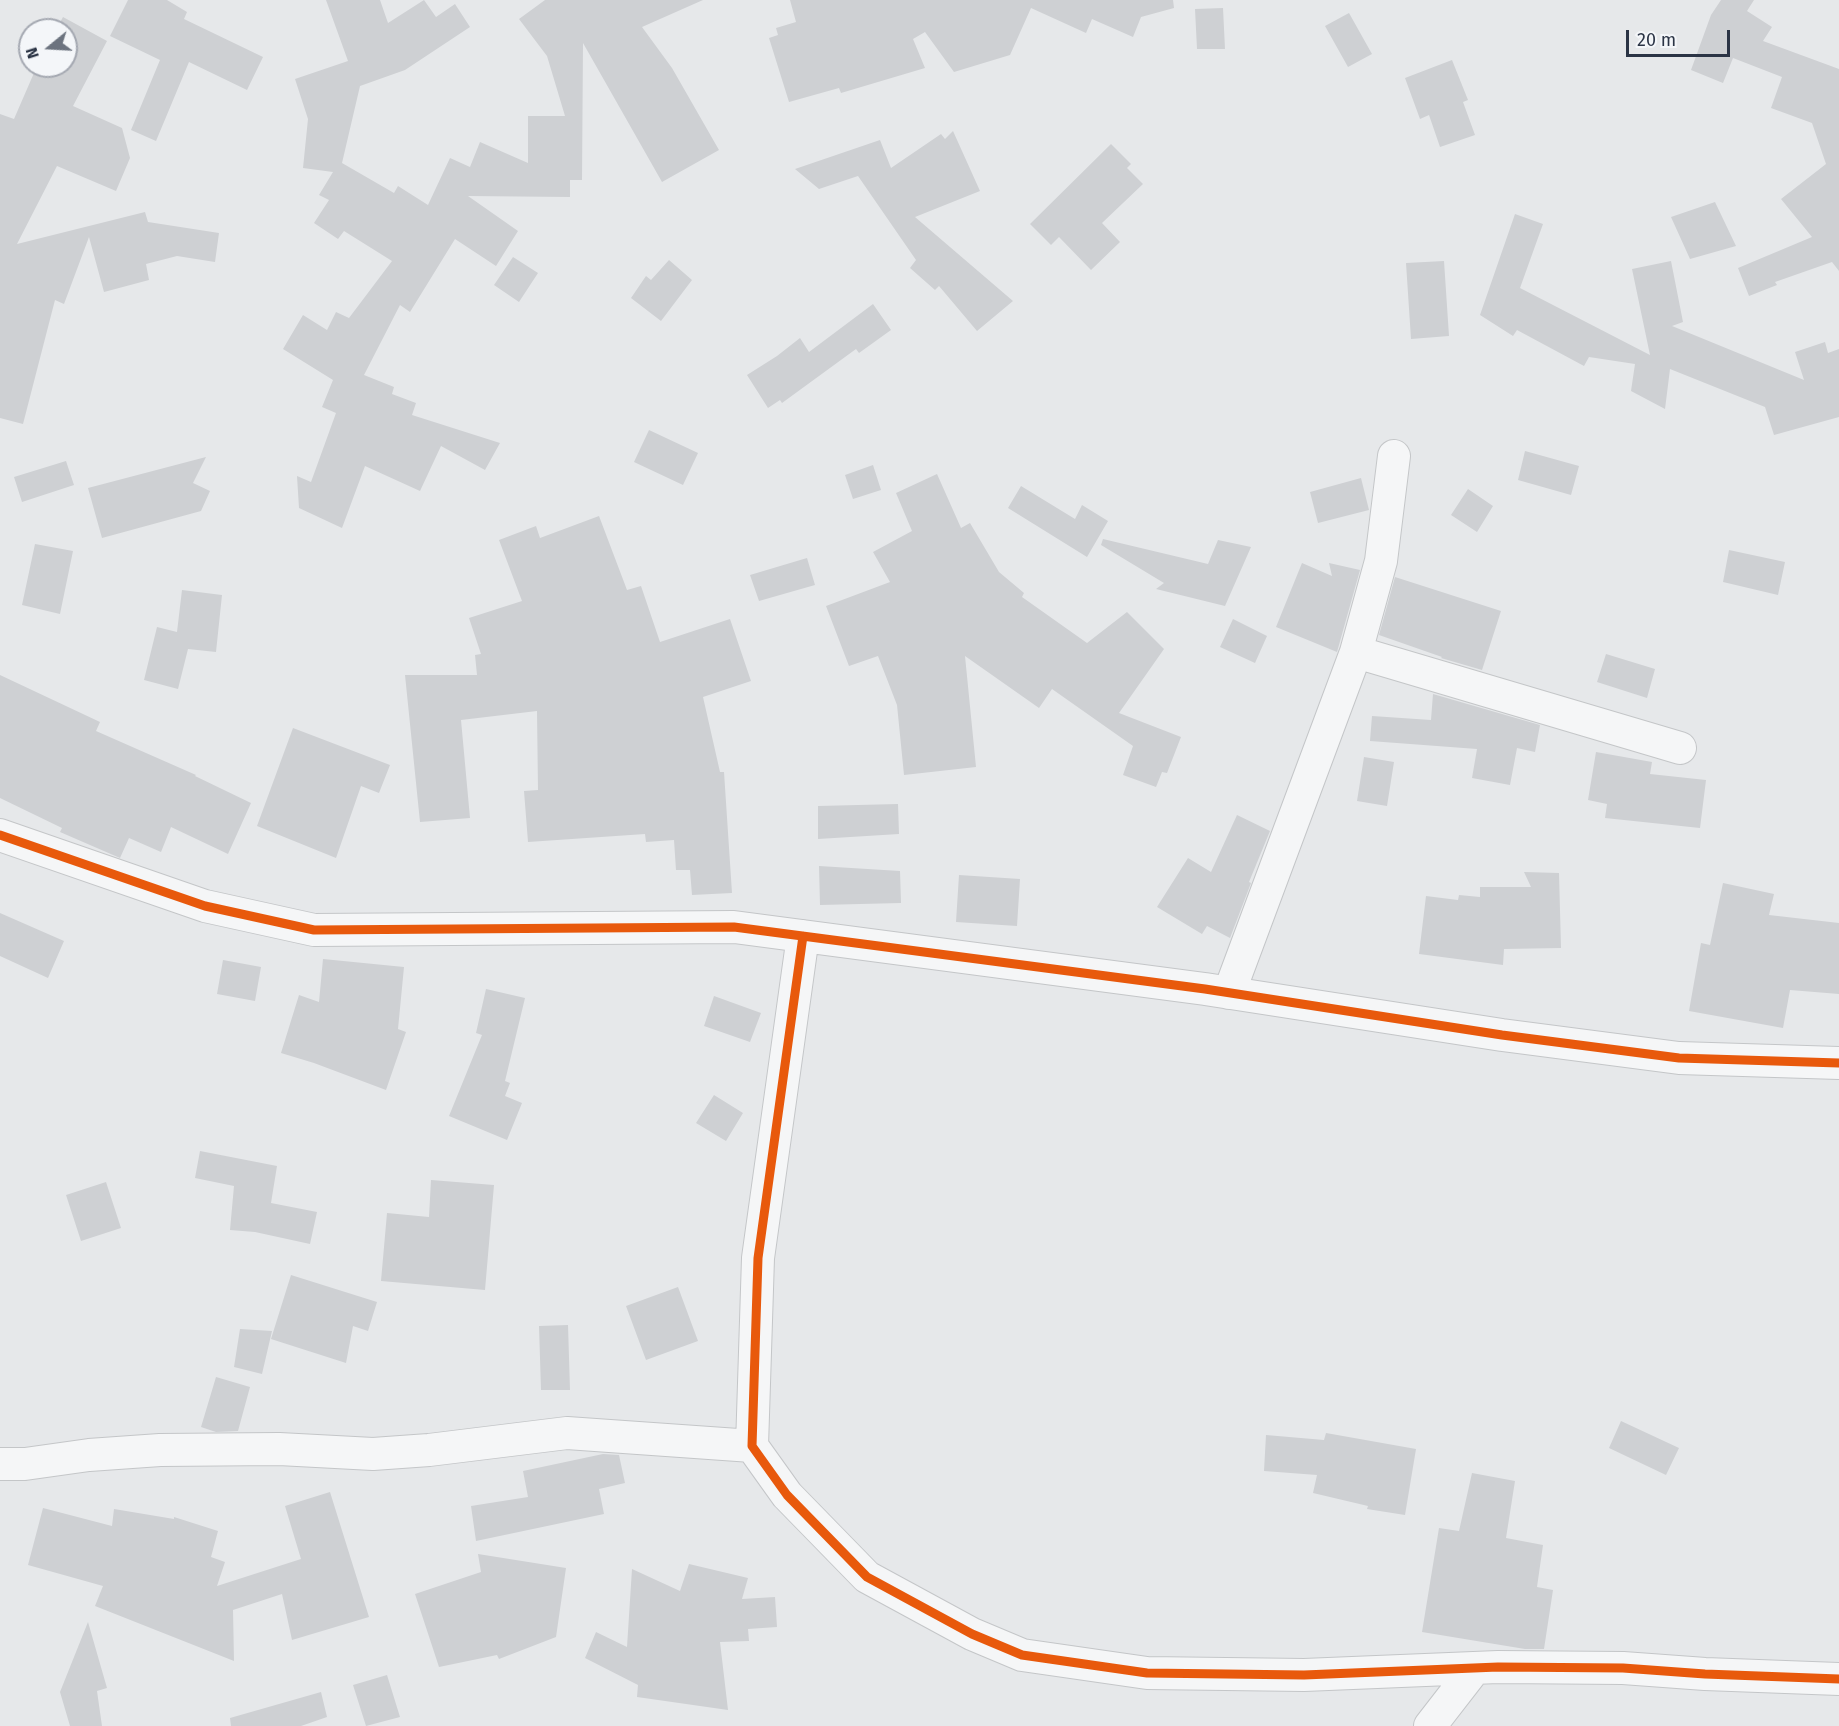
<!DOCTYPE html>
<html>
<head>
<meta charset="utf-8">
<style>
	body { margin:0 }
	#map { position:relative; width:1839px; height:1726px; overflow:hidden; background:#e6e8ea; font-family:"Fira Sans",sans-serif }
	canvas { display:block }
	.north { position:absolute; left:18px; top:18px; width:60px; height:60px; box-sizing:border-box; background:#f4f6f9; border:2px solid #a4a8b1; border-radius:50%; rotate:252deg; font-size:16px; font-weight:700; line-height:24px; text-align:center; color:#2b3445 }
	.north::after { content:''; display:block; margin:auto; width:21px; height:27px; background:#6c737f; clip-path:polygon(50% 0,100% 100%,50% 72%,0 100%) }
	.scale { position:absolute; left:1626px; top:30px; width:104px; height:27px; box-sizing:border-box; border:3px solid #2b3445; border-top:0; padding-left:8px; font-size:18px; line-height:21px; white-space:nowrap; color:#2b3445; -webkit-text-stroke:4px #f4f6f9; paint-order:stroke }
</style>
</head>
<body>
<div id="map">
<canvas width="1839" height="1726"></canvas>
<div class="north">N</div>
<div class="scale">20 m</div>
</div>
<script>
const c = document.querySelector('canvas').getContext('2d');
c.lineJoin = 'round';
function fillPath(path, color) {
  c.fillStyle = color;
  c.fill(path, 'evenodd');
}
function stroke(path, color, width, dash) {
  c.strokeStyle = color;
  c.lineWidth = width;
  c.lineCap = dash ? 'butt' : 'round';
  c.setLineDash(dash || []);
  c.stroke(path);
}
fillPath(new Path2D(`
	M 128,0 L 167,0 L 187,12 L 184,19 L 263,57 L 247,90 L 189,62 L 156,141 L 131,130 L 160,60 L 110,36 Z
	M 326,0 L 380,0 L 388,23 L 424,0 L 436,17 L 455,4 L 470,27 L 405,70 L 360,86 L 342,163 L 394,193 L 398,186 L 428,205 L 450,158 L 470,167 L 480,142 L 528,163 L 528,116 L 565,116 L 547,56 L 519,19 L 545,0 L 703,0 L 642,27 L 672,68 L 719,150 L 662,182 L 583,43 L 582,180 L 570,180 L 570,197 L 468,196 L 518,231 L 496,266 L 455,239 L 410,312 L 400,305 L 364,375 L 394,387 L 392,394 L 416,403 L 412,415 L 500,443 L 485,470 L 441,446 L 420,491 L 365,466 L 342,528 L 299,508 L 297,476 L 311,482 L 336,413 L 322,407 L 333,380 L 283,349 L 303,315 L 327,330 L 336,312 L 349,318 L 392,261 L 344,231 L 338,239 L 314,223 L 329,200 L 319,195 L 333,172 L 303,168 L 308,119 L 295,79 L 348,61 Z
	M 790,0 L 1173,0 L 1174,8 L 1141,17 L 1133,37 L 1092,19 L 1086,33 L 1031,8 L 1010,55 L 954,72 L 925,32 L 913,39 L 925,68 L 841,93 L 839,88 L 789,102 L 769,38 L 778,35 L 776,28 L 796,22 Z
	M 1721,0 L 1754,0 L 1747,11 L 1772,27 L 1763,41 L 1839,69 L 1839,271 L 1832,262 L 1775,282 L 1777,285 L 1749,296 L 1738,268 L 1812,237 L 1781,199 L 1826,164 L 1812,123 L 1771,108 L 1782,77 L 1733,58 L 1723,83 L 1691,70 L 1711,15 Z
	M 1223,8 L 1225,49 L 1197,49 L 1195,9 Z
	M 1349,13 L 1372,54 L 1348,67 L 1325,26 Z
	M 63,17 L 107,41 L 73,106 L 122,128 L 130,158 L 116,191 L 57,166 L 17,244 L 145,212 L 148,222 L 219,233 L 215,262 L 177,256 L 146,264 L 149,280 L 104,292 L 89,237 L 64,304 L 55,300 L 23,424 L 0,418 L 0,114 L 14,119 L 37,66 L 66,66 L 66,30 L 56,30 Z
	M 1452,60 L 1468,100 L 1463,102 L 1475,135 L 1440,147 L 1429,115 L 1420,119 L 1405,78 Z
	M 953,131 L 980,191 L 915,217 L 1013,301 L 977,331 L 939,286 L 935,290 L 910,268 L 916,260 L 858,176 L 819,189 L 795,169 L 880,140 L 891,168 L 941,134 L 945,139 Z
	M 1111,144 L 1131,164 L 1127,168 L 1143,184 L 1102,223 L 1120,242 L 1091,270 L 1059,237 L 1051,245 L 1030,224 Z
	M 1715,202 L 1736,246 L 1690,259 L 1671,217 Z
	M 1515,214 L 1543,224 L 1520,288 L 1650,355 L 1632,269 L 1671,261 L 1683,322 L 1672,326 L 1804,380 L 1795,352 L 1825,342 L 1828,353 L 1839,349 L 1839,417 L 1774,435 L 1765,407 L 1670,369 L 1665,409 L 1631,391 L 1635,364 L 1589,357 L 1584,366 L 1517,330 L 1513,336 L 1480,315 Z
	M 513,257 L 538,273 L 519,302 L 494,285 Z
	M 669,260 L 692,280 L 661,321 L 631,298 L 646,276 L 651,280 Z
	M 1444,261 L 1449,336 L 1411,339 L 1406,263 Z
	M 873,304 L 891,330 L 859,353 L 856,349 L 782,403 L 780,400 L 768,408 L 747,375 L 777,356 L 800,338 L 809,352 Z
	M 649,430 L 698,453 L 683,485 L 634,462 Z
	M 1525,451 L 1579,466 L 1571,495 L 1518,480 Z
	M 206,457 L 193,483 L 210,491 L 201,511 L 102,538 L 88,488 Z
	M 66,461 L 74,485 L 22,502 L 14,477 Z
	M 873,465 L 881,490 L 853,499 L 845,475 Z
	M 937,474 L 961,528 L 970,523 L 999,572 L 1024,593 L 1022,597 L 1087,643 L 1127,612 L 1164,649 L 1119,713 L 1181,737 L 1167,773 L 1162,772 L 1156,787 L 1123,775 L 1133,746 L 1052,689 L 1039,708 L 965,656 L 976,767 L 904,775 L 897,705 L 878,656 L 849,666 L 826,606 L 890,582 L 873,552 L 912,531 L 896,493 Z
	M 1361,478 L 1369,510 L 1318,523 L 1310,492 Z
	M 1021,486 L 1075,519 L 1082,505 L 1108,521 L 1087,557 L 1008,508 Z
	M 1468,489 L 1493,506 L 1477,532 L 1451,515 Z
	M 599,516 L 627,590 L 641,586 L 660,642 L 730,619 L 751,681 L 703,697 L 720,772 L 724,772 L 732,893 L 692,895 L 690,870 L 676,870 L 674,840 L 646,842 L 645,834 L 528,842 L 524,791 L 538,790 L 537,711 L 461,720 L 470,818 L 420,822 L 405,675 L 477,675 L 475,655 L 481,654 L 469,618 L 522,601 L 499,540 L 536,526 L 540,538 Z
	M 1103,539 L 1208,564 L 1218,540 L 1251,547 L 1225,606 L 1156,589 L 1164,583 L 1101,545 Z
	M 35,544 L 73,551 L 60,614 L 22,605 Z
	M 1729,550 L 1785,562 L 1778,595 L 1723,582 Z
	M 807,558 L 815,585 L 759,601 L 750,575 Z
	M 1302,563 L 1332,576 L 1329,563 L 1360,570 L 1337,652 L 1276,627 Z
	M 1395,577 L 1501,611 L 1482,670 L 1441,658 L 1442,657 L 1379,635 Z
	M 182,590 L 222,595 L 216,652 L 188,649 L 178,689 L 144,680 L 157,627 L 177,632 Z
	M 1233,619 L 1267,636 L 1255,663 L 1220,647 Z
	M 1606,654 L 1655,669 L 1647,698 L 1597,682 Z
	M 0,675 L 100,722 L 96,731 L 196,775 L 195,776 L 251,803 L 228,854 L 171,827 L 161,852 L 129,838 L 120,858 L 60,832 L 62,828 L 0,798 Z
	M 1433,694 L 1540,725 L 1535,752 L 1517,748 L 1510,785 L 1472,778 L 1477,749 L 1370,741 L 1372,716 L 1431,720 Z
	M 293,728 L 390,765 L 379,793 L 361,786 L 336,858 L 257,826 Z
	M 1596,752 L 1652,762 L 1650,774 L 1706,780 L 1700,828 L 1605,818 L 1607,804 L 1588,800 Z
	M 1364,757 L 1394,762 L 1387,806 L 1357,801 Z
	M 898,804 L 899,834 L 818,839 L 818,806 Z
	M 1237,815 L 1270,831 L 1249,882 L 1251,883 L 1230,938 L 1207,926 L 1202,934 L 1157,907 L 1188,858 L 1211,872 Z
	M 819,866 L 900,871 L 901,903 L 820,905 Z
	M 1524,872 L 1559,873 L 1561,948 L 1504,949 L 1503,965 L 1419,954 L 1426,896 L 1458,900 L 1459,895 L 1480,897 L 1480,887 L 1531,887 Z
	M 959,875 L 1020,879 L 1017,926 L 956,922 Z
	M 1723,883 L 1774,894 L 1769,915 L 1839,923 L 1839,994 L 1790,990 L 1783,1028 L 1689,1011 L 1701,943 L 1710,945 Z
	M 0,913 L 64,941 L 48,978 L 0,956 Z
	M 323,959 L 404,967 L 398,1029 L 406,1032 L 386,1090 L 314,1063 L 281,1053 L 299,995 L 319,1002 Z
	M 223,960 L 261,967 L 255,1001 L 217,994 Z
	M 486,989 L 525,998 L 505,1081 L 510,1083 L 505,1096 L 522,1103 L 507,1140 L 449,1116 L 482,1035 L 476,1033 Z
	M 714,996 L 761,1013 L 750,1042 L 704,1026 Z
	M 714,1095 L 743,1113 L 726,1141 L 696,1123 Z
	M 200,1151 L 277,1166 L 271,1203 L 317,1212 L 310,1244 L 255,1232 L 230,1230 L 234,1186 L 195,1178 Z
	M 431,1180 L 494,1185 L 485,1290 L 381,1281 L 387,1213 L 429,1217 Z
	M 106,1182 L 121,1228 L 81,1241 L 66,1195 Z
	M 291,1275 L 377,1302 L 368,1331 L 353,1326 L 346,1363 L 271,1339 Z
	M 678,1287 L 698,1341 L 646,1360 L 626,1306 Z
	M 568,1325 L 570,1390 L 541,1390 L 539,1326 Z
	M 240,1329 L 272,1331 L 262,1374 L 234,1367 Z
	M 216,1377 L 250,1387 L 238,1431 L 216,1432 L 201,1427 Z
	M 1621,1421 L 1679,1448 L 1666,1475 L 1609,1448 Z
	M 1326,1433 L 1416,1449 L 1405,1515 L 1367,1509 L 1368,1506 L 1313,1493 L 1317,1475 L 1264,1471 L 1266,1435 L 1324,1440 Z
	M 603,1454 L 619,1455 L 625,1483 L 599,1489 L 604,1514 L 476,1541 L 471,1506 L 528,1497 L 523,1471 Z
	M 1472,1473 L 1515,1481 L 1506,1538 L 1543,1545 L 1537,1587 L 1553,1590 L 1544,1649 L 1525,1649 L 1422,1632 L 1439,1528 L 1459,1531 Z
	M 330,1492 L 369,1617 L 292,1640 L 282,1594 L 233,1610 L 234,1661 L 95,1606 L 103,1586 L 28,1565 L 43,1508 L 112,1526 L 114,1509 L 174,1519 L 174,1517 L 218,1531 L 211,1557 L 225,1562 L 217,1586 L 301,1559 L 285,1506 Z
	M 478,1554 L 566,1568 L 556,1637 L 499,1659 L 497,1655 L 439,1667 L 415,1594 L 481,1572 Z
	M 689,1564 L 748,1578 L 742,1599 L 775,1597 L 777,1627 L 748,1629 L 749,1641 L 720,1642 L 728,1710 L 637,1697 L 638,1685 L 585,1658 L 596,1632 L 627,1647 L 632,1569 L 680,1591 Z
	M 88,1622 L 107,1688 L 97,1691 L 102,1726 L 70,1726 L 60,1692 Z
	M 387,1675 L 400,1717 L 366,1726 L 353,1685 Z
	M 321,1692 L 327,1717 L 301,1726 L 231,1726 L 230,1718 Z`), '#ced0d3');
const minor = new Path2D(`
	M 1356,652 L 1680,748
	M 0,835 L 205,906 L 314,930 L 734,927 L 1205,989 L 1502,1035 L 1679,1058 L 1839,1063
	M 803,936 L 758,1258 L 752,1446 L 787,1495 L 867,1577 L 972,1634 L 1022,1655 L 1147,1673 L 1304,1675 L 1498,1667 L 1623,1668 L 1705,1674 L 1839,1679
	M 1229,993 L 1356,652 L 1381,561 L 1394,456
	M 0,1464 L 25,1464 L 89,1455 L 160,1450 L 279,1449 L 373,1454 L 429,1450 L 567,1433 L 752,1446
	M 1430,1726 L 1475,1668`);
stroke(minor, '#c4c6c8', 34);
stroke(minor, '#f5f6f7', 32);
stroke(new Path2D(`
	M 0,835 L 205,906 L 314,930 L 734,927 L 1205,989 L 1502,1035 L 1679,1058 L 1839,1063
	M 803,936 L 758,1258 L 752,1446 L 787,1495 L 867,1577 L 972,1634 L 1022,1655 L 1147,1673 L 1304,1675 L 1498,1667 L 1623,1668 L 1705,1674 L 1839,1679`), '#e8590c', 9);
</script>
</body>
</html>
